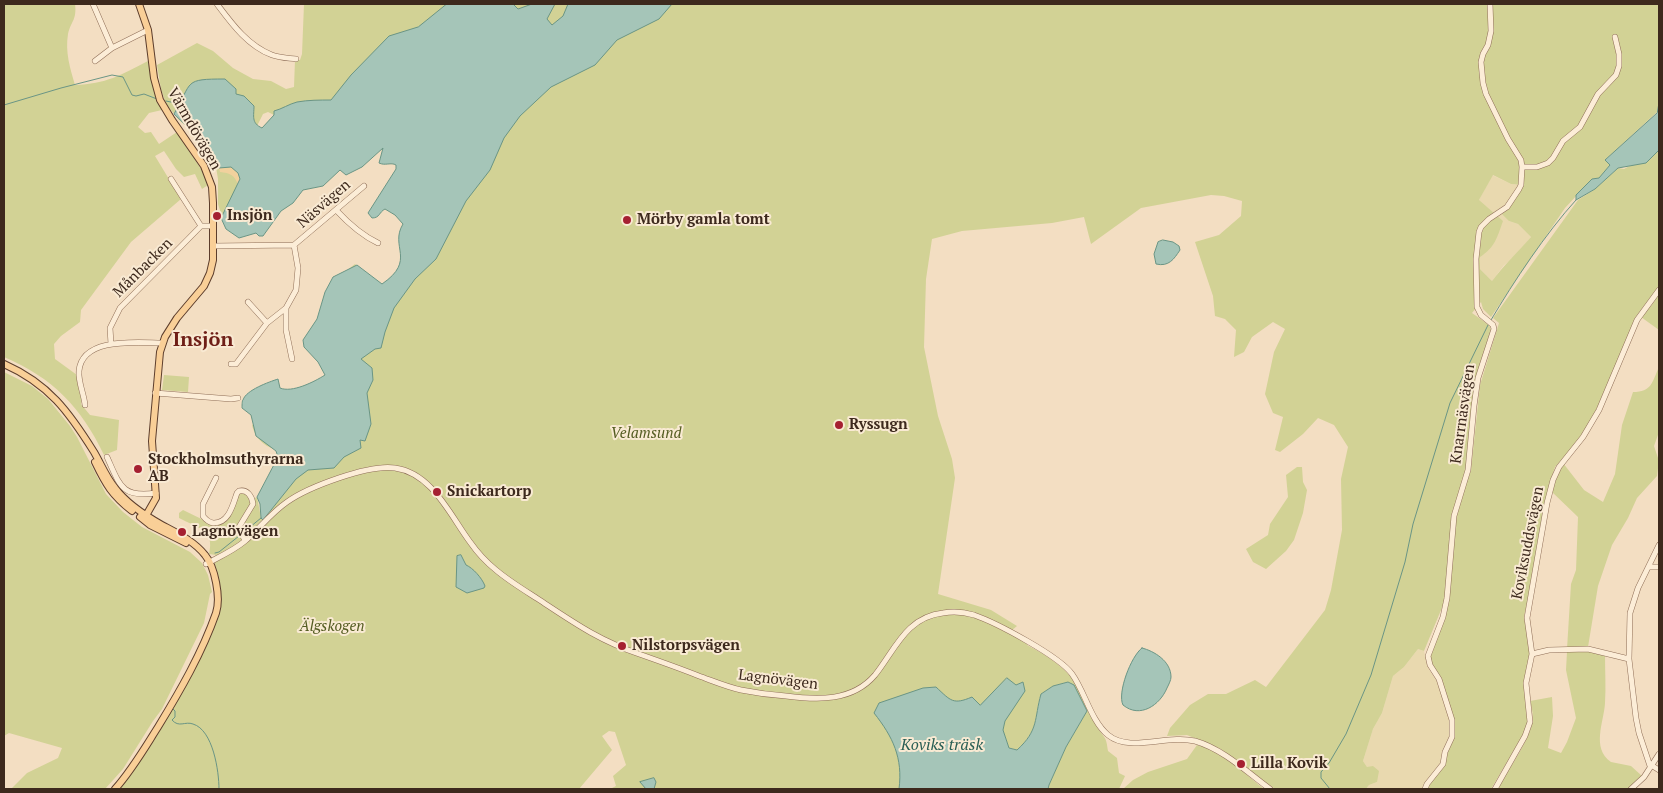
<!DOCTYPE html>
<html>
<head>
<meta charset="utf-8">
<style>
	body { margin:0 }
	#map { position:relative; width:1663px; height:793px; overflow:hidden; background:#f3dec2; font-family:"PT Serif",serif }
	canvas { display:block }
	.frame { position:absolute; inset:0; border:5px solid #3d291d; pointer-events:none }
</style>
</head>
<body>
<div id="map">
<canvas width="1663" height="793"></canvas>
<div class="frame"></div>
</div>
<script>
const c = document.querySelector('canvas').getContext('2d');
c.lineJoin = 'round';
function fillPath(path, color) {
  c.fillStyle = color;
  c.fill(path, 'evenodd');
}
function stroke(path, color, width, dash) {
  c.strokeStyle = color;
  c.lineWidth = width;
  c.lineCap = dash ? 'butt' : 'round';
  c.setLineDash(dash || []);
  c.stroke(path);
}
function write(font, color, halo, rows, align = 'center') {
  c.font = font + ' "PT Serif",serif';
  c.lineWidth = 4;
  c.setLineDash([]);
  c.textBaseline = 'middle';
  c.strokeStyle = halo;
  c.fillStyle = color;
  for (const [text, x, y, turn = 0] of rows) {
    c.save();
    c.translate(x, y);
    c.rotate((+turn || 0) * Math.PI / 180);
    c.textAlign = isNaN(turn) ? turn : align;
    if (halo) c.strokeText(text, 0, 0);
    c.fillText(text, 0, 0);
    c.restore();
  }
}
fillPath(new Path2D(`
	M 1492,175 L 1511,184 L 1520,185 L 1509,221 L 1518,224 L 1531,237 L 1514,258 L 1504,265 L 1492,281 L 1480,269 L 1474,198 L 1479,200 Z
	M 1418,649 L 1424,651 L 1428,668 L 1438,683 L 1451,721 L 1450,739 L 1442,762 L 1424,789 L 1366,789 L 1369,785 L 1377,782 L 1376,769 L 1367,767 L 1363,761 L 1373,729 L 1382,713 L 1393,676 L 1404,667 Z`), '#e9d9af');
fillPath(new Path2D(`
	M 4,4 L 75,4 C 77,20 71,21 68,34 C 65,52 70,68 75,85 C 106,84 121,75 148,61 L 154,90 L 162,110 L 149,113 L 138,127 L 145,133 L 151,132 L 159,144 L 177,132 L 203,172 L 208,185 L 202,189 L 195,174 L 184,177 L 176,169 L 164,151 L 155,156 L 181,199 L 131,242 L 81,310 L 80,322 L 61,336 L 54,344 L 55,359 L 77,375 L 82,398 L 81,404 L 90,415 L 119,420 L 117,450 L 104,455 C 81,407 53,378 4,357 Z
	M 304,4 L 1658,4 L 1659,103 L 1657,112 L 1605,160 L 1610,165 L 1599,179 L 1592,179 L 1565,208 L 1491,317 L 1483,309 L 1481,302 L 1472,313 L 1489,325 L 1491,330 L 1481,361 L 1473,399 L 1467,469 L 1452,523 L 1446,598 L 1424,651 L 1418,649 L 1404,667 L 1393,676 L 1382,713 L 1373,729 L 1363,761 L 1367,767 L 1373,766 L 1379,771 L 1377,782 L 1369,785 L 1366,789 L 1275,789 L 1219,748 L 1187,735 L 1167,736 L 1170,728 L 1190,705 L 1208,694 L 1226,694 L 1255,680 L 1266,687 L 1325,610 L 1331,590 L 1342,530 L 1341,479 L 1348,447 L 1334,425 L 1318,418 L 1303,434 L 1280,452 L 1275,450 L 1283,417 L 1273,413 L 1265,394 L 1274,352 L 1285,329 L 1273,322 L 1252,337 L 1244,352 L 1234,357 L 1236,330 L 1225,319 L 1215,316 L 1213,296 L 1195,242 L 1219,235 L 1241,216 L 1242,201 L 1224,196 L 1211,195 L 1141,208 L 1091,244 L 1084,217 L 1052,223 L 962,231 L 932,239 L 926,279 L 924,347 L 938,416 L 952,459 L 955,478 L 938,594 L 991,610 L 1017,626 L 1011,631 L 1028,640 L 1027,645 C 1048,656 1067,668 1080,689 C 1086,700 1090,713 1096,724 C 1103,739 1106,733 1108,751 L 1117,758 L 1119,773 L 1125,776 L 1119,789 L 1048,789 L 1049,785 L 1066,747 L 1087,711 L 1074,686 L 1068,682 L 1053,686 L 1041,694 C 1034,719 1039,730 1017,750 L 1009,748 L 1005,736 L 982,789 L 610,789 L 616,786 L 613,776 L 626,765 L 615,732 L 609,731 L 602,736 L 612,750 L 579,789 L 118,789 L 126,779 C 153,737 182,696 203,650 C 211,632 220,615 220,595 C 221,582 215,570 214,557 L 216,555 L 209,554 C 215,529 198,528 179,518 L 179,513 L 183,510 C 217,526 222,535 238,494 L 244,492 L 249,496 L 251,503 C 247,515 232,522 240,536 L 243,534 C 235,521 256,513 254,499 L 257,497 L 261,518 L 284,482 L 269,477 L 274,466 L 274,460 L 277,457 L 277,452 L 275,449 C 264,447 254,436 252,425 L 262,422 L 273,400 L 304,392 L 331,380 L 326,353 L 304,347 L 325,321 L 327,308 L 337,278 L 355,264 L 371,278 L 383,294 L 407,268 L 407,209 L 386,207 L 408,162 L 391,160 L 383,137 L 354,164 L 341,155 L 315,181 L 297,182 L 288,192 L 278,200 L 260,224 L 226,229 L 218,204 L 218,179 L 216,167 L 207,155 L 198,137 L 179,120 L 166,104 L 161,89 L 157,65 L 197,43 L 213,51 L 233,68 L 253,79 L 271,81 L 286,89 L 294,87 L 295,60 L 300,60 L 302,54 ZM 268,112 L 274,115 L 262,128 L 257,126 L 263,114 ZM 1493,175 L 1511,184 L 1522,185 L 1509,208 L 1502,214 L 1509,221 L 1518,224 L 1531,237 C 1518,252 1504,265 1492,281 L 1480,269 L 1480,257 C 1495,247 1497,238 1503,221 L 1479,200 ZM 1023,682 L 1024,691 L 1012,710 L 1018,684 Z
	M 1659,150 L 1659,286 L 1635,318 L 1612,380 L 1582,437 L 1555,467 L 1551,480 L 1531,589 L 1524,616 L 1530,651 L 1526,672 L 1529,721 L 1526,730 L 1491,789 L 1427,789 L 1429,784 L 1439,772 L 1454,728 L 1429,656 L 1445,617 L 1455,515 L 1471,470 L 1480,385 L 1499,323 L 1493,318 L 1578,200 L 1595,189 L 1618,168 L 1624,169 Z
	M 1659,292 L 1659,330 L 1641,317 L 1645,310 L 1651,306 Z
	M 1659,367 L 1659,432 L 1654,446 L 1659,461 L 1657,476 L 1637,498 L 1628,518 L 1612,545 L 1598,586 L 1588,647 L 1567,649 L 1571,584 L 1576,570 L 1578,517 L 1551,491 L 1563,463 L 1584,490 L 1603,502 L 1615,474 L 1622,425 L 1633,392 C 1652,392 1652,382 1659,367 Z
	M 4,372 L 32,386 L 48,399 L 70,426 L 77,437 L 106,494 L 123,512 L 142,527 L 190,552 L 202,563 L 208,575 L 212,592 L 210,594 L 204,623 L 162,709 L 153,721 L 123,769 L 105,789 L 11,789 L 27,773 L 58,758 L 62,748 L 9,733 L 4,736 Z
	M 164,375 L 189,377 L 188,392 L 162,390 Z
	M 1297,467 L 1302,467 L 1303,482 L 1307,490 L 1303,513 L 1294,540 L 1286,551 L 1266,569 L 1253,562 L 1246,549 L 1268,535 L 1270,524 L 1288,497 L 1286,475 Z
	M 1588,650 L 1605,655 C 1605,671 1606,687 1605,703 C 1604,722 1591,748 1611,762 L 1631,766 L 1642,776 L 1628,789 L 1498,788 C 1508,770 1527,744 1532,724 C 1534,717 1532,708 1530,701 L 1552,697 L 1553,716 L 1548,748 L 1561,753 L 1567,742 L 1576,718 L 1566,670 L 1567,652 Z
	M 1197,745 C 1223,751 1244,773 1264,789 L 1123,789 L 1133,780 L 1148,772 L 1187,759 Z`), '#d2d295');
fillPath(new Path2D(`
	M 231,167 L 238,173 L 240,179 L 238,185 C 235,175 230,173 220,172 L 219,168 Z`), '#f1d19d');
const water = new Path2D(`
	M 447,4 L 513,4 L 518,9 L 532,4 L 555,4 L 547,19 L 552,25 L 563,16 L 568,4 L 672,4 L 659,19 L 617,40 L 595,65 L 551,87 L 520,116 L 504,138 L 490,170 L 466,201 L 436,259 L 415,279 L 394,308 L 385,332 L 381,348 L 375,349 L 361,359 L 372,368 L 373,380 L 367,393 L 371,424 L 365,441 L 360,440 L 361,448 L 344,457 L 334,468 L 308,470 L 296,479 L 263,520 L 261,518 L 260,504 L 257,497 L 278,457 L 276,451 L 256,436 L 251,415 L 242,408 C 242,407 242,400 243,400 C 246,390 269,382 278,379 L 280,388 C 292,393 314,382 325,375 L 318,362 L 304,347 L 303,340 L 317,319 L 325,292 L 333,277 L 357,265 L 382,284 C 417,260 389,247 403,224 L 395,215 L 385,209 C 379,212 380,218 372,218 L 368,213 L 396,169 L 396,165 C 391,162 385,166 379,163 L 383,148 L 362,167 L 346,175 L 340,170 L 323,186 L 303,190 L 293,203 L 281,211 L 263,236 L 259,236 L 256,233 L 239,238 L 226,229 L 221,218 L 240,179 L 238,173 L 231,167 L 219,168 L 217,165 L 216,166 L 207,155 L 198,137 L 174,114 C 193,81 183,79 225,79 L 236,89 L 236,94 L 244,96 L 254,106 C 254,116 251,123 262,128 L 274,115 L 274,111 C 282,109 289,104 297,102 C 308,100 320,100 331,100 L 351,75 L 389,36 L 418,27 Z
	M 1659,103 L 1659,150 L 1646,163 L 1618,168 L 1595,189 L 1576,200 L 1576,195 L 1592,179 L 1599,178 L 1610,165 L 1605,160 L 1657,113 Z
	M 1163,240 L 1173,242 L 1179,246 L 1180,250 C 1174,259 1169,267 1156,264 L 1154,254 L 1158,242 Z
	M 461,555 L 466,565 C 473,568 482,578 485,586 L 484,588 L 467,593 L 456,587 L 457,556 Z
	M 1142,648 C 1154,651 1171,661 1171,677 C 1171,680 1169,684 1167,688 C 1160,705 1140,719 1123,705 C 1117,693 1131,656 1142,648 Z
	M 1007,678 L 1016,685 L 1023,682 L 1025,691 L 1005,721 L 1003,730 L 1009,748 L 1017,750 C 1039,730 1034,719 1041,694 L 1053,686 L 1068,682 L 1074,685 L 1087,711 L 1066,747 L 1049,785 L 1048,789 L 899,789 C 903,758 893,737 874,713 L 879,703 L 923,688 L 936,687 C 951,701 953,705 972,697 L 980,705 Z
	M 654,778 L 656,782 L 654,789 L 646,789 L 640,782 Z`);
fillPath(water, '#a5c5b8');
stroke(water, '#6a9585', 1);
stroke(new Path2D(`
	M 166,101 L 180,104
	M 4,105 L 61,88 L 112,75 L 123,77 L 132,95 L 136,96 L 144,94 L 157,99
	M 1491,320 C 1514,281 1546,233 1576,200
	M 244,532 L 261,518
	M 215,553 L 219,552 L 239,536
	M 173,709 L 175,711 L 175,717 L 172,720 C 179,728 185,721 193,724 C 213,730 219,771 219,789
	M 1330,789 L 1321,778 L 1321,772 L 1329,763 L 1346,734 L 1371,675 L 1405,562 L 1413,524 L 1450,403 L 1488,325`), '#6a9585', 1);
const minor = new Path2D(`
	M 93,4 L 112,48
	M 217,4 C 232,24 248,46 272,55 C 280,58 288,58 296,59
	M 95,61 L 112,48 L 148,30
	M 1522,167 L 1537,167 L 1548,163 L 1553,158 L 1563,141 L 1580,127 L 1598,94 L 1616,75 L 1619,66 L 1619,54 L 1615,37
	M 171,179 L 201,226
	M 336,210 C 349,224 361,235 378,243
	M 213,246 L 294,245 L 364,186
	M 248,302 L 267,323
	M 286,308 L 286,330 L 292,359
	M 111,344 L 110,328 L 120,308 L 201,226 L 213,226
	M 231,364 L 236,364 L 267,323 L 286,308 L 296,290 L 298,268 L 294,245
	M 155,393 L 231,399 L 238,398
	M 85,405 C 84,394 78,382 79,371 C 82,336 139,343 162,343
	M 107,457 C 120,486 122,498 156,493
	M 216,478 L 203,504 L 203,516 C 206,520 208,522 213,523 C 229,524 233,504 237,493 L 239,491 C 247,489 252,496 253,504 L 239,527 L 245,541
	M 206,564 C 219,557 233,551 245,541 C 259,529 271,513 287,502 C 308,487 369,464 395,468 C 432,473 450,515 470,542 C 477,552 486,562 496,570 C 509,581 524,590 538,599 C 573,622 598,640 639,654 C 659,661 679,668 699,676 C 713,681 727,687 741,690 C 756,693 771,695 786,696 C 817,700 852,702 875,675 C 895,650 906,617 943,613 C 953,611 964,612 974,615 C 997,623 1059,656 1072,674 C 1085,692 1091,721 1108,735 C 1130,753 1167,734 1195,741 C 1223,749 1247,772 1270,789
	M 1649,567 L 1659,567
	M 1532,654 L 1549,650 L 1588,649 L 1629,659
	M 1651,765 L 1659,770
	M 1650,766 L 1639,733 L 1636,718 L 1629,659 L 1630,613 L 1638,588 L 1659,545
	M 1425,789 L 1427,784 L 1443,764 L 1445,752 L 1452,737 L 1452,720 L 1439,679 L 1430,665 L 1428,656 L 1443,617 L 1447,598 L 1454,516 L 1468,470 L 1474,406 L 1478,378 L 1494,329 L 1493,325 L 1481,315 L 1477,307 L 1476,259 L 1479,232 L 1481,227 L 1489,219 L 1507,207 L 1519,189 L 1521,185 L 1522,167 L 1521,160 L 1508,139 L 1486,94 L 1483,83 L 1481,62 L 1483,54 L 1488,45 L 1491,31 L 1490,4
	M 1495,789 L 1525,736 L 1530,722 L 1526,683 L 1532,654 L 1527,618 L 1547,503 L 1553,480 L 1559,467 L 1583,437 L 1599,410 L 1637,320 L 1659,290
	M 1631,789 L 1644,777 L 1659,754`);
const major = new Path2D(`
	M 139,4 L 148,30 L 154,78 L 160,100 L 172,120 L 204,166 L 212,187 L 213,203 L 213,260 L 210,273 L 204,286 L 177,318 L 165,337 L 160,352 L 152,441 L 156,498 L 144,519
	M 4,364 C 49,384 69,412 94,452 C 101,464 106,477 115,488 C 127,504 144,515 162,525 C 177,533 194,541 205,555 C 215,567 221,598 216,613 C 202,653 180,691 158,727 C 144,749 132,770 115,789
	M 95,462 C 106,485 112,495 132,511
	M 140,517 L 150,525 L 186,543`);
stroke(minor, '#8f6e57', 6);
stroke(major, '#5c3d2c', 8);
stroke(minor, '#fcedd7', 5);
stroke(major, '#f9cf97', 6);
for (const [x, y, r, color] of [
	[217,216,5,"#a52031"],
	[627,220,5,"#a52031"],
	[839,425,5,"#a52031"],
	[138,469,5,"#a52031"],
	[437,492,5,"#a52031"],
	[182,532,5,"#a52031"],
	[622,646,5,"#a52031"],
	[1241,764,5,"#a52031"]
]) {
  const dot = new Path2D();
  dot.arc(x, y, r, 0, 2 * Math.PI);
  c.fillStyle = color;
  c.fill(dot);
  stroke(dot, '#f9ead3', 2);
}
write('15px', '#3d291d', '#f9ead3', [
	["Värmdövägen",194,129,60],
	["Näsvägen",324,204,-41],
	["Månbacken",143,268,-45],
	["Knarrnäsvägen",1463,414,-82],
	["Koviksuddsvägen",1528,543,-79],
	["Lagnövägen",778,680,7]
]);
write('bold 15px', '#3d291d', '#f9ead3', [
	["Insjön",227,216],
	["Mörby gamla tomt",637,220],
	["Ryssugn",849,425],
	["Stockholmsuthyrarna",148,460],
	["AB",148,477],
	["Snickartorp",447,492],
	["Lagnövägen",192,532],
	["Nilstorpsvägen",632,646],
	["Lilla Kovik",1251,764]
], 'left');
write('italic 15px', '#545c21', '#f9ead3', [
	["Velamsund",646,434],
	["Älgskogen",332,627]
]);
write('italic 16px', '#2a5f55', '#f9ead3', [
	["Koviks träsk",942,745]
]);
write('bold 20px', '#6f1f17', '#f9ead3', [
	["Insjön",203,340]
]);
</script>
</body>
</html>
